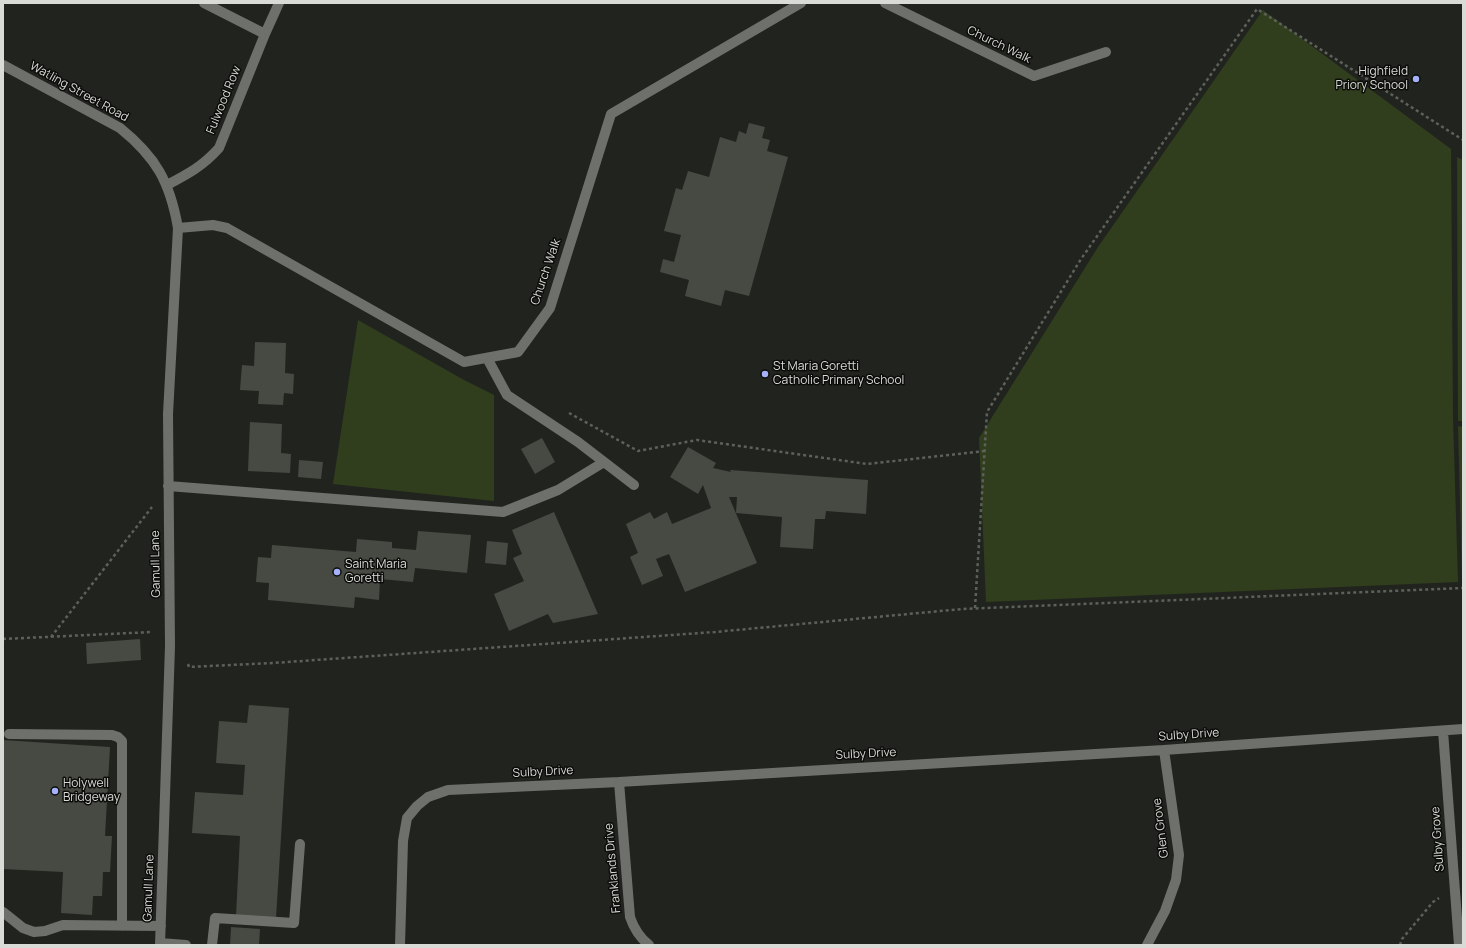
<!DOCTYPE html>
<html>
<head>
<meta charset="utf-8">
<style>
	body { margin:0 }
	#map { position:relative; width:1466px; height:948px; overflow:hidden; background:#21241e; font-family:Manrope,sans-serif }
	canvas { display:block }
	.frame { position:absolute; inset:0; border:4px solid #d9dbd7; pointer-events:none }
</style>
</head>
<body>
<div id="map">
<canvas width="1466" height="948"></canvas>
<div class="frame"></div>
</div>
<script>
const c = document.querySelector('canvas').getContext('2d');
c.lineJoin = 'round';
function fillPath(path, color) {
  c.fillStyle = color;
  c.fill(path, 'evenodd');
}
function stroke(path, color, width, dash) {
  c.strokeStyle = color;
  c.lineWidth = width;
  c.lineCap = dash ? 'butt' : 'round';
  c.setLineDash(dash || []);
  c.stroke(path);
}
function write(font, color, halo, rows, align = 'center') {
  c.font = font + ' Manrope,sans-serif';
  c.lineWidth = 3;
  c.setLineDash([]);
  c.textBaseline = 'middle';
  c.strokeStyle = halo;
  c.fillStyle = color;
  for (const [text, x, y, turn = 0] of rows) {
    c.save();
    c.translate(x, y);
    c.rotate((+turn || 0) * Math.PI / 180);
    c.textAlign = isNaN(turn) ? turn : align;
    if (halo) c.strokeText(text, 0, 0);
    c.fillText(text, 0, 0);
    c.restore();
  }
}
fillPath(new Path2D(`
	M 1263,10 L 1451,149 L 1453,418 L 1458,582 L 986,602 L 979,438 L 1098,247 Z
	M 1457,157 L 1463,160 L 1463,421 L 1458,421 Z
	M 358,320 L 464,380 L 494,395 L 494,501 L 333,484 Z
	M 1458,426 L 1463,427 L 1462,580 Z`), '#303e1d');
fillPath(new Path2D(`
	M 749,123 L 765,127 L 762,138 L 770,140 L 767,151 L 788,157 L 749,296 L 725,290 L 721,306 L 685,296 L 689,280 L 660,272 L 663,259 L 674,262 L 681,235 L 664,231 L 676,188 L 682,190 L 688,171 L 709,177 L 720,137 L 736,142 L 739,131 L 746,134 Z
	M 255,342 L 286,343 L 285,373 L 294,374 L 293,394 L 284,393 L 283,405 L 258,404 L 259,391 L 240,390 L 242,365 L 254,366 Z
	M 250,422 L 282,424 L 281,453 L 291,454 L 290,473 L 248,471 Z
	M 542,438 L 555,462 L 535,474 L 521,449 Z
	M 688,447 L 716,463 L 713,468 L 731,472 L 730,470 L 868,480 L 866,514 L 826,511 L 825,519 L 815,519 L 813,549 L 780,547 L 782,517 L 736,513 L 737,497 L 729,497 L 757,563 L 685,592 L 669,554 L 656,559 L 663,576 L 642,585 L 630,557 L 638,553 L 626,524 L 650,512 L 654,519 L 667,512 L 672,524 L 711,508 L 703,485 L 698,494 L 670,477 Z
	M 299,460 L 323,462 L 321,479 L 298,477 Z
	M 554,512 L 598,614 L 553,623 L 548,614 L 509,631 L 494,594 L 524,581 L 513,558 L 522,554 L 512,530 Z
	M 418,531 L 471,535 L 467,573 L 415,568 L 413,582 L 380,579 L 379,600 L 355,597 L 354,608 L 268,600 L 269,583 L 256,582 L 258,557 L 271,558 L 272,545 L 356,552 L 357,539 L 392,542 L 392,548 L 416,550 Z
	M 487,541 L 508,543 L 506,565 L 485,563 Z
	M 140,639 L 141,660 L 87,664 L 86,643 Z
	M 249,705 L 289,708 L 276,918 L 236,916 L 240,836 L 192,833 L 195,792 L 243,795 L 245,765 L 216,763 L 219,721 L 247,723 Z
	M 3,740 L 110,747 L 105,836 L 112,836 L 110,872 L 103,872 L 102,896 L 93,896 L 92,915 L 61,913 L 63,872 L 3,869 Z
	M 231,927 L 260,929 L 259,945 L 230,945 Z`), '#474a43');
stroke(new Path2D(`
	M 569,413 L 638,451 L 697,440 L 867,464 L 985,451
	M 975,608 L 987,412 L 1081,259 L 1257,9 L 1463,140
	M 51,637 L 152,507
	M 3,639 L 152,632
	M 188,664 L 189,667 L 273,663 L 715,632 L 962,609 L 1463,588
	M 1400,945 L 1402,939 L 1433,902 L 1439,898`), '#5e615b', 2.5, [3, 3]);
stroke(new Path2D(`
	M 204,3 L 265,34
	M 885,3 L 1034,76 L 1106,52
	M 3,65 L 120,128 C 156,157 170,182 178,228 L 168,414 L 170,646 L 160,945
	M 167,185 C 188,174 203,166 219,148 L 265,34 L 279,3
	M 178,228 L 213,225 L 227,228 L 464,362 L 518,352 L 550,308 L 611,114 L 801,3
	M 487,358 L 507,395 L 578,442 L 634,485
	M 168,486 L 503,512 L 558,490 L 604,462
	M 1443,731 L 1459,945
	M 9,734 L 112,735 L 118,737 L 122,741 L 122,926
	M 619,782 L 630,917 C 634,929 639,937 649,945
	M 3,912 L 23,928 L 34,932 L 45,931 L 63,925 L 161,926
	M 160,943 L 186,945
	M 212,945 L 215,918 L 294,923 L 300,844
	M 400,945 L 403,841 L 407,818 L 417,806 L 428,797 L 448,790 L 619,782 L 1164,750 L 1463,729
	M 1147,945 L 1165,911 L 1176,880 L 1179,855 L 1164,750`), '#6e706c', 10);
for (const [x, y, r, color] of [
	[1416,79,4,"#a6b1fc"],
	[765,374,4,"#a6b1fc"],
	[337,572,4,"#a6b1fc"],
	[55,791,4,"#a6b1fc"]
]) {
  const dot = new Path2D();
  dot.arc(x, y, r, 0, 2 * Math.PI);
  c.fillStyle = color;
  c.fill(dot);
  stroke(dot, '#0c0d0a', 1.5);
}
write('12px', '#d9dbd7', '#0c0d0a', [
	["Church Walk",999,45,26],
	["Watling Street Road",79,92,29],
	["Fulwood Row",224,100,-68],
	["Church Walk",546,272,-71],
	["Gamull Lane",156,564,-91],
	["Sulby Drive",1189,735,-4],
	["Sulby Drive",866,754,-3],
	["Sulby Drive",543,772,-3],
	["Glen Grove",1161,828,-97],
	["Sulby Grove",1438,839,-94],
	["Franklands Drive",613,868,-95],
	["Gamull Lane",149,888,-88]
]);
write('12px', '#d9dbd7', '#0c0d0a', [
	["Highfield",1408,72,"right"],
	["Priory School",1408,86,"right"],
	["St Maria Goretti",773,367],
	["Catholic Primary School",773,381],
	["Saint Maria",345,565],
	["Goretti",345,579],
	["Holywell",63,784],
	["Bridgeway",63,798]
], 'left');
</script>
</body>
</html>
